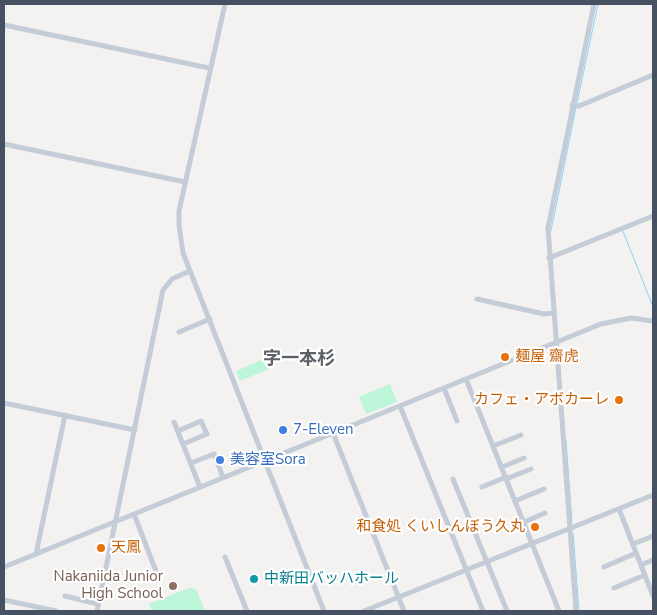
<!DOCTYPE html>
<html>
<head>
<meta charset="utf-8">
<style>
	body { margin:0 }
	#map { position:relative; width:657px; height:615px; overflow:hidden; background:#f4f1f1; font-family:"Nunito Sans",sans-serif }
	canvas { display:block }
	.frame { position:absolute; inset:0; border:5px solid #465261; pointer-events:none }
</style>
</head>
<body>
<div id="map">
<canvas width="657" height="615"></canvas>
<div class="frame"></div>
</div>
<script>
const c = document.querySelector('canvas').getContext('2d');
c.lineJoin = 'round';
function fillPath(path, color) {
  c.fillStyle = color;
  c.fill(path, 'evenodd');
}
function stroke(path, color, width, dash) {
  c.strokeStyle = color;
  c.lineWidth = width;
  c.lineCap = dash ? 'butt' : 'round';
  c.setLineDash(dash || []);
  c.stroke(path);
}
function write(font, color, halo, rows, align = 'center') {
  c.font = font + ' "Nunito Sans","Noto Sans JP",sans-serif';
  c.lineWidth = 4.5;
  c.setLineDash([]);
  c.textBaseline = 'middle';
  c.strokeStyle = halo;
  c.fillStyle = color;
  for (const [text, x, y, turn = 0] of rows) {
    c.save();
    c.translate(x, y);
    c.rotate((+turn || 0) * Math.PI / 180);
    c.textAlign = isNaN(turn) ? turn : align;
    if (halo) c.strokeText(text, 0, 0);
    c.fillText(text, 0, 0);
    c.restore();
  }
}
fillPath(new Path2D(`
	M 264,359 L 269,369 L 240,381 L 236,371 Z
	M 390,384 L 397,402 L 366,414 L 359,397 Z
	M 189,588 L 196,589 L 205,611 L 152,611 L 149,604 Z`), '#bcf5d7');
stroke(new Path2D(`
	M 577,103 L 598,4
	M 551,231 L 576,107
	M 623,231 L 653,307
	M 566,440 L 572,522
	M 573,533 L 579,611`), '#84d5f7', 1);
stroke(new Path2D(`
	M 225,4 L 179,211 L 179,225 L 183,253 L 324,611
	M 4,25 L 209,68
	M 572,105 L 579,106 L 653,75
	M 4,144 L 185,182
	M 549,258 L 653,216
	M 477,299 L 544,314 L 553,313
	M 179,332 L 210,319
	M 466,379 L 559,611
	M 444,388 L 457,421
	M 4,403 L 135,430
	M 400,406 L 483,611
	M 174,422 L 200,487
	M 178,431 L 201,421 L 207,434 L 183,444
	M 333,433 L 404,611
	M 493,446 L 521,435
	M 191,463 L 214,454 L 223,477
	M 502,467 L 524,458
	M 453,479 L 507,611
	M 506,479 L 531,469
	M 482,487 L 506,477
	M 515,501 L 544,489
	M 619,509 L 653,596
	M 134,514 L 159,579
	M 524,522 L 545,513
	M 633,544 L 653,536
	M 36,554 L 65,415
	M 225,557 L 247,611
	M 641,565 L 653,560
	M 4,567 L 601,324 L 631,318 L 653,321
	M 604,567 L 636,553
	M 614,588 L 645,575
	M 65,596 L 98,604
	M 4,600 L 56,611
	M 97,611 L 163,290 L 172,279 L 190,271
	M 364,611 L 653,495
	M 576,611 L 548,228 L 594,4`), '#c3ccd7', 5);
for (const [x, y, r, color] of [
	[505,357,5,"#e8710a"],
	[619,400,5,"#e8710a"],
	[283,430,5,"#3f7fe0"],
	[220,460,5,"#3f7fe0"],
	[535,527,5,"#e8710a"],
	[101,548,5,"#e8710a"],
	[254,579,5,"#0f9aa8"],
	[173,586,5,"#8d6e63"]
]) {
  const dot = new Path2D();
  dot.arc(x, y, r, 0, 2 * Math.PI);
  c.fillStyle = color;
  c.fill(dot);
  stroke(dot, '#fff', 2);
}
write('15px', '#c56008', '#fff', [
	["麺屋 齋虎",515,357],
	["カフェ・アボカーレ",609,400,"right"],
	["和食処 くいしんぼう久丸",525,527,"right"],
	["天鳳",111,548]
], 'left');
write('15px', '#366cbe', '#fff', [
	["7-Eleven",293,430],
	["美容室Sora",230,460]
], 'left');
write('15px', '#785e54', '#fff', [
	["Nakaniida Junior",163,577],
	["High School",163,594]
], 'right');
write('15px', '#0d838f', '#fff', [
	["中新田バッハホール",264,579]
], 'left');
write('bold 18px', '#5c6067', '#fff', [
	["字一本杉",299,360]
]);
</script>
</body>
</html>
